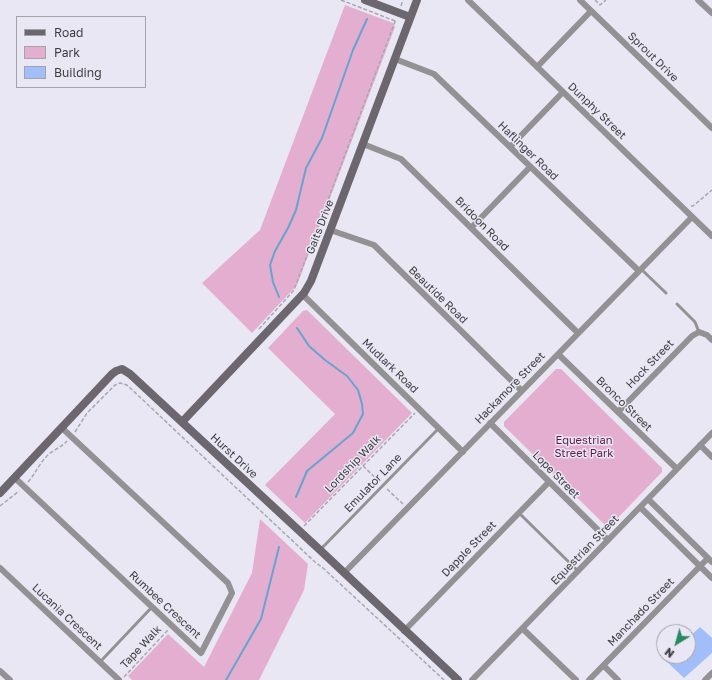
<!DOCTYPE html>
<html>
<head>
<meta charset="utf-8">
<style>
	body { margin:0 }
	#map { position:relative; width:712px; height:680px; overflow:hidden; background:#e8e7f3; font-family:"Golos Text",sans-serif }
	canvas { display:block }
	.legend { position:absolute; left:16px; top:16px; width:130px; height:72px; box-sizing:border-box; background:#e8e7f3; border:1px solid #a3a3ac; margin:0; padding:5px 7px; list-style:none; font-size:12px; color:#3c3c41 }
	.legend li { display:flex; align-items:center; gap:8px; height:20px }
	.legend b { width:20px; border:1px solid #a3a3ac }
	.north { position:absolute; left:656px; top:624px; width:40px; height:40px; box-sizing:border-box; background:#e8e7f3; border:1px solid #a3a3ac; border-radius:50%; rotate:217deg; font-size:11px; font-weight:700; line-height:16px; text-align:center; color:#3c3c41 }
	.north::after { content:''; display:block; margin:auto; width:14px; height:18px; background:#278861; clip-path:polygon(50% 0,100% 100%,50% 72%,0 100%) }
</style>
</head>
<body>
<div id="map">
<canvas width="712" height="680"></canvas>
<ul class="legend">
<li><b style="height:5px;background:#6c676e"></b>Road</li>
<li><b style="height:11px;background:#e4aed0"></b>Park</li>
<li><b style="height:11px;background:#a2bef8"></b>Building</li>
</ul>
<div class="north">N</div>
</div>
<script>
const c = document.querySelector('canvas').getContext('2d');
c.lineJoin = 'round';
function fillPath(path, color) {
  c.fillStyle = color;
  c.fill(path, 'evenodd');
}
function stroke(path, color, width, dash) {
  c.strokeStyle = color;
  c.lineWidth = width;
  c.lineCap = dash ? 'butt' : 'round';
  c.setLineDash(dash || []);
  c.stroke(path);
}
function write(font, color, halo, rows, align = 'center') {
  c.font = font + ' "Golos Text",sans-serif';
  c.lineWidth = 3;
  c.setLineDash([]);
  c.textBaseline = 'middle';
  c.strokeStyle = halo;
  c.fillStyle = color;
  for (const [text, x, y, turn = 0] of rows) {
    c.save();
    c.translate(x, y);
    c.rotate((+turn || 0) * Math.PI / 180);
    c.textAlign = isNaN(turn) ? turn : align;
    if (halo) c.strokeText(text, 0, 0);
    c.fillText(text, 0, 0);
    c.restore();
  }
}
fillPath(new Path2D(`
	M 345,5 L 393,23 L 395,27 L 297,285 L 252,333 L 202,283 L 260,230 Z
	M 307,310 L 412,413 L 305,523 L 265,485 L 335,414 L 268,348 L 303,311 Z
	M 556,369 L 561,369 L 662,468 L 662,472 L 610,526 L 606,526 L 504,426 L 504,422 Z
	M 260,519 L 308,564 L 304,590 L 259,680 L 132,680 L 128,676 L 168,634 L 204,667 L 252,573 Z`), '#e4aed0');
stroke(new Path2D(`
	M 279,297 L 273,282 L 270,265 L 275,251 L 288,228 L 296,210 L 306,168 L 322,138 L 353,50 L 367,19
	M 296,497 L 307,471 L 353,433 L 363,414 L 362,404 L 358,390 L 347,376 L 325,360 L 309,346 L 297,328
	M 226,680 L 261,619 L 279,547`), '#66a4cd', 2);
fillPath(new Path2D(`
	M 700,627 L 712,638 L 712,653 L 684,678 L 665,660 L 668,656 L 688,656 L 688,638 Z`), '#a2bef8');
stroke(new Path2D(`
	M 341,0 L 395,21
	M 595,0 L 600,5 L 606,0
	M 401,6 L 403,0
	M 691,206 L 693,206 L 712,190
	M 259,329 L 294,290 L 396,19
	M 75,432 L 87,413 L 115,385 L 120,383 L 127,385 L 315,562 L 323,568 L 444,680
	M 363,466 L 380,482
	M 28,482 C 36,473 40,462 49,454 C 55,449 62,447 67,441
	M 387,489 L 403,504
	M 0,506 L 19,491
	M 304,526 L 415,413
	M 124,677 L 168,630`), '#a8a7b1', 1.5, [4, 2]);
stroke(new Path2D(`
	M 641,269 L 666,293
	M 677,304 L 695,322 L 699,332
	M 519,513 L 578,571
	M 320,550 L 439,428
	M 100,662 L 152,607`), '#949195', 3);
stroke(new Path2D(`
	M 468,0 L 712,236
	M 580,0 L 712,128
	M 698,0 L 712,13
	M 395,59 L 434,74 L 639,271
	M 537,67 L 591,11
	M 363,144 L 401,159 L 578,333
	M 510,147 L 563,92
	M 472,227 L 530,167
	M 330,230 L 374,245 L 522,391
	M 302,294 L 463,452
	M 558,354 L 677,469
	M 618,412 L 692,336 L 699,332 L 707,335 L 712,340
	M 490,423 L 608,540
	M 700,445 L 712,457
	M 15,478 L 201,653 L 232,593 L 228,583 L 62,428
	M 648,499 L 712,562
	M 640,507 L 712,578
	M 0,568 L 119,680
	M 344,573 L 692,217
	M 523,629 L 576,680
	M 404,631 L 549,482
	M 604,666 L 618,680
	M 0,671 L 10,680
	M 472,680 L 712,433
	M 589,680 L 708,558
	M 705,680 L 712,673`), '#949195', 6);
stroke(new Path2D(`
	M 365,0 L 410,17
	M 182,422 L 304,293 L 311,281 L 417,0
	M 0,493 L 112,374 L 116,371 L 122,369 L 130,374 L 320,550 L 458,680`), '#6c676e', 8);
write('11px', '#3c3c41', '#e8e7f3', [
	["Sprout Drive",653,57,44],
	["Dunphy Street",597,111,44],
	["Haflinger Road",528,151,44],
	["Bridoon Road",482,224,45],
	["Gaits Drive",320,227,-69],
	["Beautide Road",438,295,44],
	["Hock Street",650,364,-46],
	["Mudlark Road",390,366,44],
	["Hackamore Street",510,388,-46],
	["Bronco Street",624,404,44],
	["Hurst Drive",234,456,43],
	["Lordship Walk",353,464,-46],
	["Lope Street",556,475,45],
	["Emulator Lane",373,483,-46],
	["Dapple Street",469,549,-46],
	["Equestrian Street",585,550,-46],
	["Rumbee Crescent",165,605,43],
	["Manchado Street",641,612,-46],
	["Lucania Crescent",67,617,43],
	["Tape Walk",141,647,-47]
]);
write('11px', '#60194c', '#e8e7f3', [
	["Equestrian",584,441],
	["Street Park",584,454]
]);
</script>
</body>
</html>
